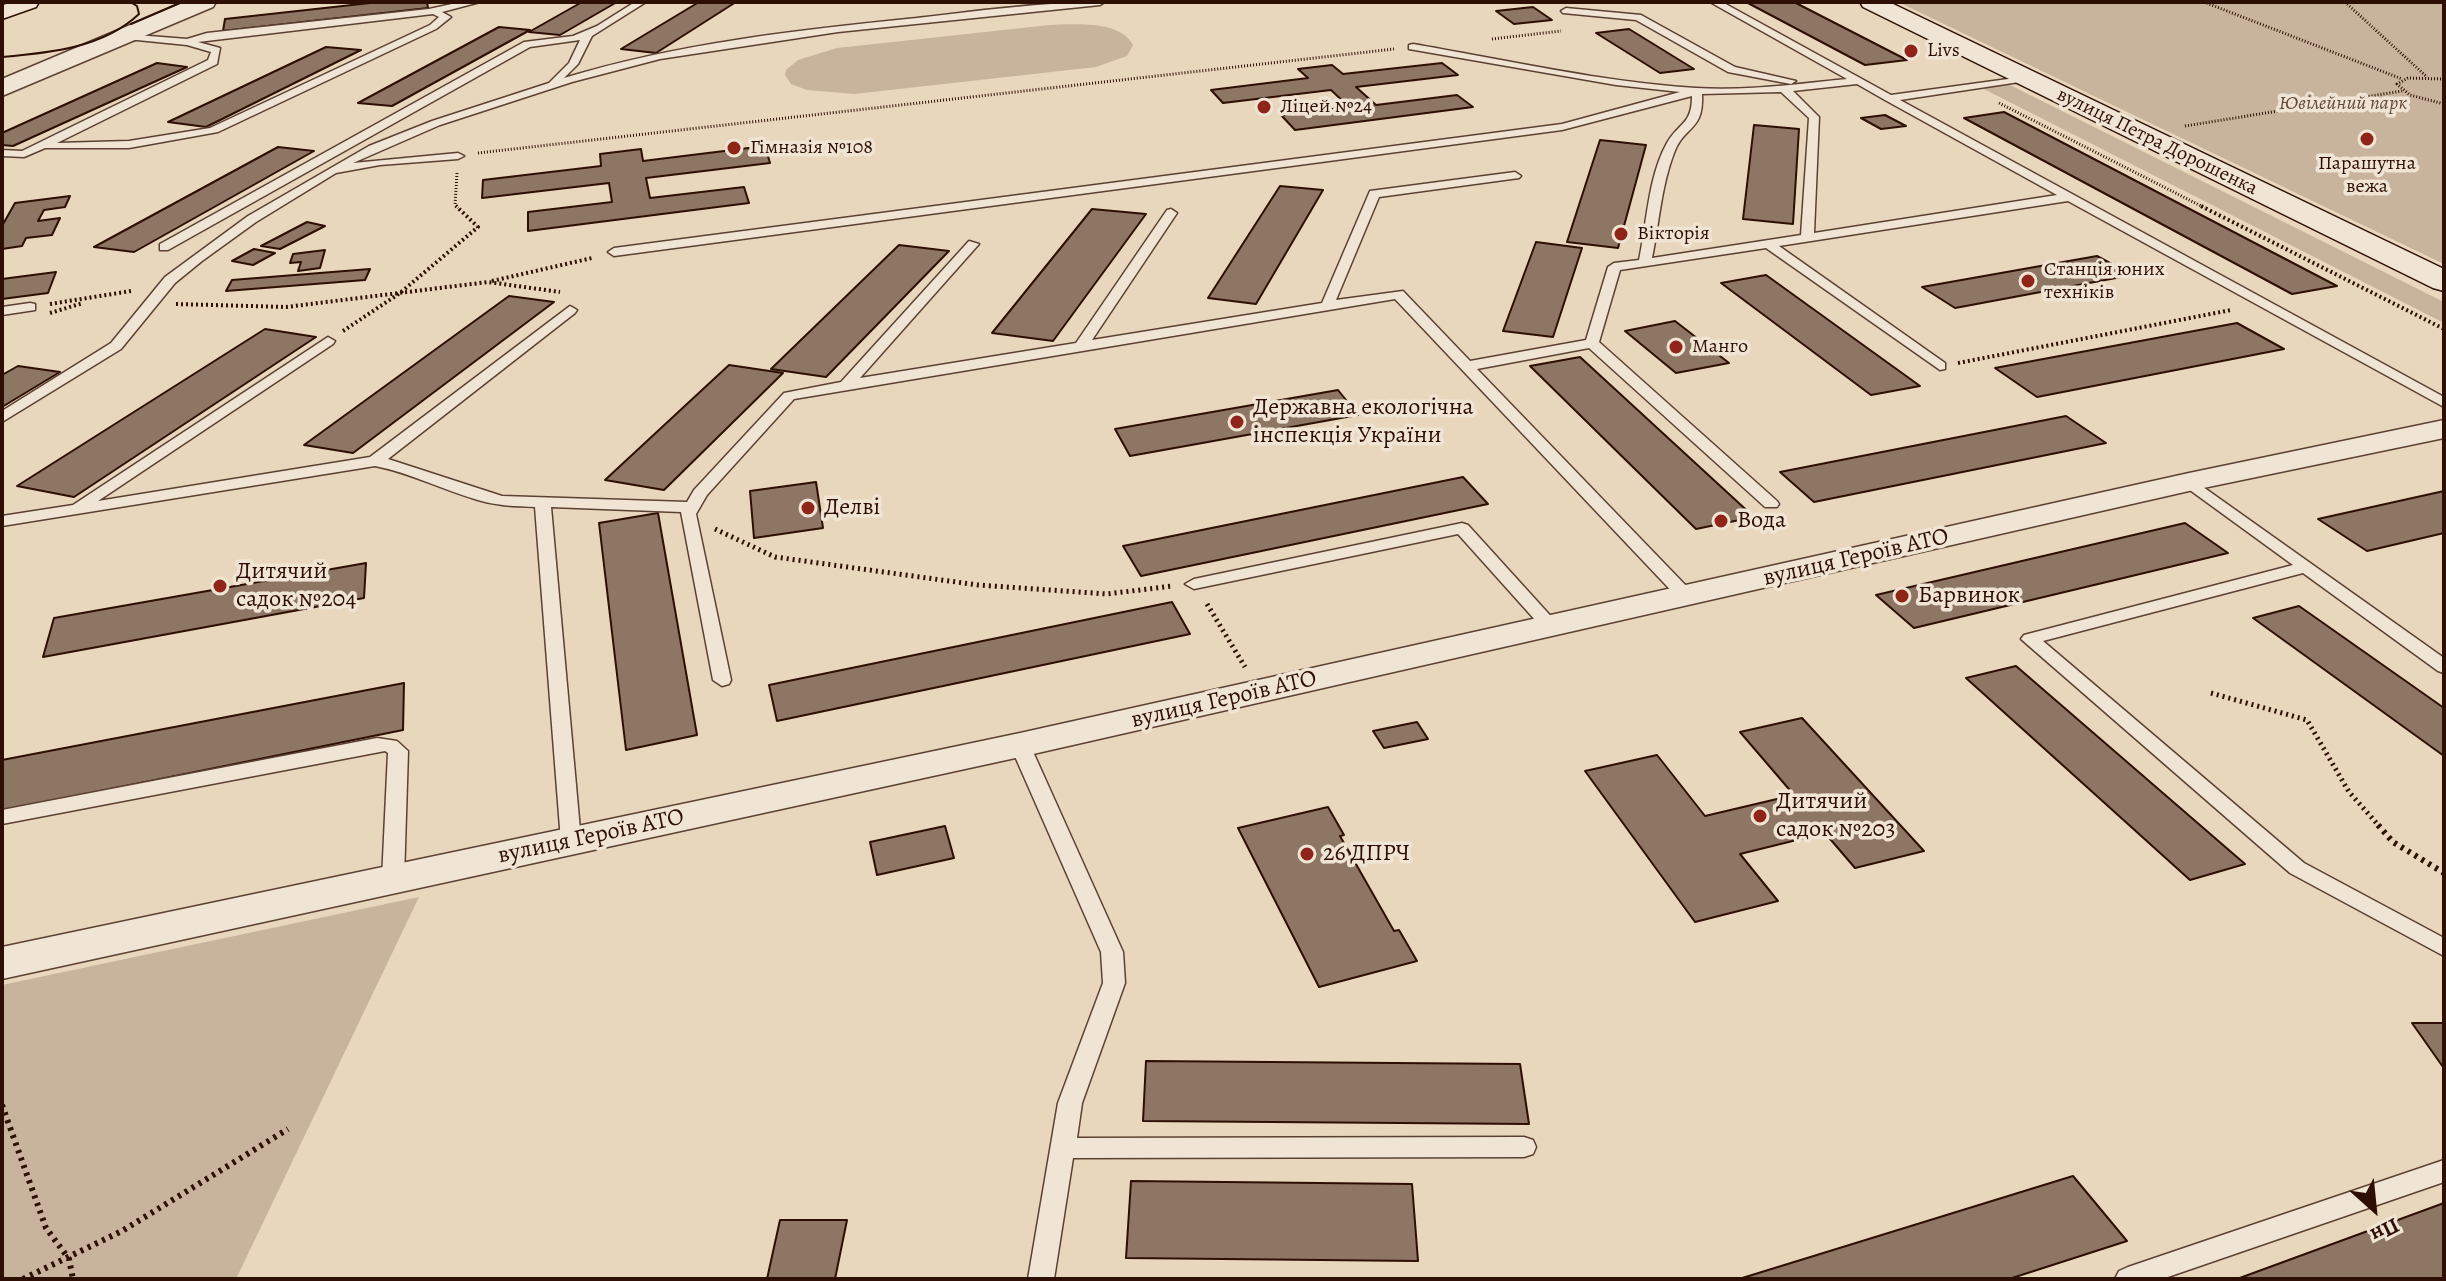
<!DOCTYPE html>
<html>
<head>
<meta charset="utf-8">
<style>
	body { margin:0 }
	#map { position:relative; width:2446px; height:1281px; overflow:hidden; background:#e8d6bd; font-family:Alegreya,serif }
	canvas { display:block }
	.frame { position:absolute; inset:0; border:4px solid #2d0f03; pointer-events:none }
	.north { position:absolute; left:2334px; top:1169px; width:80px; height:80px; -webkit-text-stroke:6px #f0e4d4; paint-order:stroke; rotate:153deg; font-size:22px; font-weight:700; line-height:32px; text-align:center; color:#2d0f03 }
	.north::after { content:''; display:block; margin:auto; width:28px; height:36px; background:#2d0f03; clip-path:polygon(50% 0,100% 100%,50% 72%,0 100%) }
</style>
</head>
<body>
<div id="map">
<canvas width="2446" height="1281"></canvas>
<div class="frame"></div>
<div class="north">Пн</div>
</div>
<script>
const c = document.querySelector('canvas').getContext('2d');
c.lineJoin = 'round';
function fillPath(path, color) {
  c.fillStyle = color;
  c.fill(path, 'evenodd');
}
function stroke(path, color, width, dash) {
  c.strokeStyle = color;
  c.lineWidth = width;
  c.lineCap = dash ? 'butt' : 'round';
  c.setLineDash(dash || []);
  c.stroke(path);
}
function write(font, color, halo, rows, align = 'center') {
  c.font = font + ' Alegreya,serif';
  c.lineWidth = 7;
  c.setLineDash([]);
  c.textBaseline = 'middle';
  c.strokeStyle = halo;
  c.fillStyle = color;
  for (const [text, x, y, turn = 0] of rows) {
    c.save();
    c.translate(x, y);
    c.rotate((+turn || 0) * Math.PI / 180);
    c.textAlign = isNaN(turn) ? turn : align;
    if (halo) c.strokeText(text, 0, 0);
    c.fillText(text, 0, 0);
    c.restore();
  }
}
fillPath(new Path2D(`
	M 1898,2 L 2444,2 L 2444,264 Z
	M 1050,25 C 1074,24 1121,20 1133,45 L 1127,56 L 1096,67 L 854,94 L 807,90 L 791,84 L 785,75 L 786,70 L 798,60 L 837,48 Z
	M 2008,84 L 2444,302 L 2444,323 L 1982,88 Z
	M 419,897 L 236,1279 L 2,1279 L 2,985 Z`), '#c8b49d');
const building = new Path2D(`
	M 379,2 L 427,2 L 428,8 L 223,31 L 225,19 Z
	M 582,2 L 617,2 L 560,35 L 529,32 Z
	M 699,2 L 736,2 L 656,53 L 621,49 Z
	M 1746,2 L 1794,2 L 1907,60 L 1865,65 Z
	M 1533,7 L 1552,20 L 1514,24 L 1496,11 Z
	M 499,27 L 530,30 L 392,106 L 358,103 Z
	M 1629,29 L 1694,69 L 1660,73 L 1596,33 Z
	M 326,47 L 361,50 L 206,127 L 168,122 Z
	M 157,63 L 187,67 L 13,146 L 2,145 L 2,133 Z
	M 1442,63 L 1458,75 L 1356,87 L 1376,105 L 1457,95 L 1473,107 L 1295,130 L 1281,115 L 1349,107 L 1331,90 L 1223,103 L 1211,90 L 1308,78 L 1298,69 L 1332,65 L 1343,74 Z
	M 2004,112 L 2337,286 L 2292,294 L 1964,118 Z
	M 1885,115 L 1906,126 L 1881,129 L 1861,118 Z
	M 1754,125 L 1799,129 L 1793,224 L 1743,219 Z
	M 1600,140 L 1646,145 L 1618,248 L 1567,242 Z
	M 765,146 L 770,163 L 646,178 L 650,198 L 744,187 L 749,203 L 528,231 L 528,212 L 612,202 L 609,183 L 482,198 L 483,180 L 601,166 L 600,154 L 641,149 L 643,161 Z
	M 278,147 L 314,151 L 134,252 L 94,247 Z
	M 1280,186 L 1323,190 L 1256,304 L 1208,298 Z
	M 70,196 L 65,207 L 44,210 L 38,221 L 60,218 L 52,235 L 26,238 L 22,246 L 2,249 L 2,226 L 15,203 Z
	M 1092,209 L 1146,214 L 1053,341 L 992,333 Z
	M 307,222 L 325,226 L 280,249 L 261,246 Z
	M 1536,242 L 1582,248 L 1553,337 L 1503,331 Z
	M 899,245 L 949,251 L 826,377 L 771,369 Z
	M 254,249 L 275,253 L 253,265 L 232,261 Z
	M 325,250 L 320,268 L 298,271 L 301,262 L 290,263 L 293,254 Z
	M 2097,256 L 2132,275 L 1955,308 L 1922,287 Z
	M 370,269 L 365,280 L 226,291 L 232,280 Z
	M 56,272 L 48,293 L 2,299 L 2,279 Z
	M 1766,275 L 1920,386 L 1871,395 L 1721,283 Z
	M 509,296 L 554,302 L 353,453 L 304,445 Z
	M 1675,321 L 1729,363 L 1676,373 L 1625,331 Z
	M 2237,323 L 2284,349 L 2037,397 L 1995,368 Z
	M 265,329 L 316,337 L 74,497 L 17,486 Z
	M 1580,357 L 1754,517 L 1696,529 L 1530,366 Z
	M 729,365 L 783,373 L 664,490 L 605,480 Z
	M 18,366 L 60,372 L 2,407 L 2,375 Z
	M 1338,390 L 1358,415 L 1130,456 L 1115,429 Z
	M 2066,416 L 2106,443 L 1814,502 L 1780,472 Z
	M 1463,477 L 1488,504 L 1141,576 L 1123,546 Z
	M 816,482 L 823,528 L 754,538 L 750,491 Z
	M 2444,491 L 2444,533 L 2367,551 L 2318,519 Z
	M 658,513 L 697,735 L 626,750 L 599,523 Z
	M 2185,523 L 2228,553 L 1914,628 L 1876,595 Z
	M 366,563 L 364,598 L 43,657 L 54,618 Z
	M 1172,602 L 1190,634 L 777,721 L 769,685 Z
	M 2299,606 L 2444,708 L 2444,756 L 2253,618 Z
	M 2016,666 L 2245,864 L 2190,880 L 1966,678 Z
	M 404,683 L 403,730 L 2,811 L 2,760 Z
	M 1802,718 L 1924,851 L 1855,868 L 1825,833 L 1740,854 L 1778,901 L 1695,922 L 1585,771 L 1657,755 L 1705,816 L 1794,795 L 1740,732 Z
	M 1417,722 L 1428,739 L 1384,748 L 1373,731 Z
	M 1328,807 L 1344,835 L 1340,836 L 1394,931 L 1399,930 L 1417,961 L 1319,987 L 1238,828 Z
	M 945,826 L 954,858 L 877,875 L 870,842 Z
	M 2412,1023 L 2444,1023 L 2444,1067 L 2443,1067 Z
	M 1146,1061 L 1520,1064 L 1529,1124 L 1143,1121 Z
	M 2073,1176 L 2127,1241 L 2009,1279 L 1739,1279 Z
	M 1131,1181 L 1412,1184 L 1418,1261 L 1126,1258 Z
	M 2444,1203 L 2444,1279 L 2237,1279 Z
	M 780,1220 L 847,1220 L 835,1279 L 767,1279 Z`);
fillPath(building, '#8e7664');
stroke(building, '#2d0f03', 2);
const service = new Path2D(`
	M 461,2 L 480,2 L 442,12 L 451,17 L 436,29 L 218,132 L 129,148 L 45,148 L 24,157 L 2,156 L 2,150 L 22,151 L 208,60 L 211,52 L 187,45 L 127,39 L 124,38 L 124,34 L 187,39 L 207,33 L 429,9 ZM 433,14 L 439,17 L 430,25 L 210,128 L 129,141 L 57,143 L 217,64 L 220,48 L 198,42 Z
	M 635,2 L 646,2 L 592,36 L 578,64 L 564,78 C 679,43 798,30 917,18 C 979,11 1042,2 1105,2 L 1100,5 L 838,32 L 660,59 L 572,82 L 440,125 L 353,163 L 458,153 L 464,156 L 458,159 L 380,165 L 336,173 L 256,222 L 202,261 L 175,283 L 121,349 L 2,422 L 2,411 L 111,343 L 165,277 L 248,216 L 369,146 L 432,121 L 549,83 L 569,63 L 580,40 L 530,47 L 168,250 L 160,250 L 160,244 L 524,42 L 573,36 L 597,26 Z
	M 1710,2 L 1722,2 L 1891,95 L 2030,76 L 2031,78 L 2026,81 L 1900,100 L 2444,397 L 2444,407 L 2068,201 L 1779,246 L 1945,363 L 1945,369 L 1940,370 L 1766,248 L 1620,270 L 1599,342 L 1777,501 L 1779,504 L 1777,507 L 1765,507 L 1589,348 L 1477,369 L 1693,593 L 1696,597 L 1693,601 L 1681,601 L 1395,299 L 794,399 L 707,495 L 696,514 L 731,680 L 729,684 L 722,686 L 713,680 L 681,512 L 551,507 L 581,841 L 578,846 L 564,846 L 561,841 L 535,507 C 516,506 497,506 478,500 C 443,490 411,473 375,466 L 2,526 L 2,516 L 73,505 L 328,337 L 335,341 L 333,344 L 98,501 L 370,457 L 570,306 L 577,310 L 575,313 L 388,459 L 502,496 L 687,502 L 694,490 L 784,393 L 841,382 L 969,241 L 979,244 L 860,378 L 1076,343 L 1167,210 L 1171,209 L 1177,213 L 1092,340 L 1322,303 L 1370,191 L 1515,172 L 1521,176 L 1519,178 L 1379,197 L 1336,300 L 1403,291 L 1470,361 L 1586,340 L 1608,267 L 1614,263 L 1639,260 C 1647,223 1648,177 1667,143 C 1679,122 1692,125 1692,96 L 1562,130 L 614,256 L 608,252 L 614,248 L 1562,124 L 1680,92 L 1616,85 L 1409,49 L 1409,45 L 1413,44 C 1506,60 1601,82 1696,88 C 1746,91 1797,84 1847,79 ZM 1857,84 L 1885,100 L 2057,195 L 1814,233 L 1819,117 L 1793,91 ZM 1781,92 L 1809,118 L 1801,235 L 1652,258 C 1659,223 1661,187 1674,153 C 1684,125 1704,132 1702,94 Z
	M 1566,8 L 1641,15 L 1735,67 L 1796,81 L 1791,84 L 1728,72 L 1636,20 L 1563,13 L 1561,11 Z
	M 30,303 L 35,304 L 35,310 L 2,315 L 2,307 Z
	M 2189,477 L 2444,658 L 2444,673 L 2438,671 L 2303,573 L 2043,641 L 2304,863 L 2444,938 L 2444,956 L 2290,873 L 2021,639 L 2024,635 L 2293,565 L 2183,485 L 2181,482 L 2183,479 Z
	M 1462,523 L 1468,525 L 1557,623 L 1560,627 L 1557,631 L 1545,631 L 1458,534 L 1194,589 L 1185,584 L 1194,579 Z
	M 377,738 L 397,741 L 408,751 L 404,879 L 401,884 L 385,884 L 382,879 L 388,753 L 385,751 L 2,824 L 2,810 Z
	M 1020,739 L 1030,745 L 1123,952 L 1125,983 L 1082,1103 L 1077,1138 L 1524,1137 L 1533,1140 L 1536,1147 L 1533,1154 L 1524,1157 L 1073,1158 L 1054,1279 L 1028,1279 L 1058,1103 L 1103,983 L 1101,952 L 1010,745 Z
	M 2444,1160 L 2444,1182 L 2162,1279 L 2115,1279 L 2119,1271 L 2128,1267 Z`);
const minor = new Path2D(`
	M 2444,420 L 2444,438 L 2189,491 L 1020,757 L 2,979 L 2,947 L 1020,733 L 2189,473 Z`);
const tertiary = new Path2D(`
	M 185,2 L 216,2 L 213,7 L 2,96 L 2,79 Z`);
const secondary = new Path2D(`
	M 7,2 L 39,2 L 36,7 L 2,19 L 2,4 Z
	M 1860,2 L 1889,2 L 2444,269 L 2444,291 L 2433,288 L 1863,7 Z`);
stroke(service, '#5c4132', 3);
stroke(minor, '#5c4132', 3);
stroke(tertiary, '#5c4132', 3);
stroke(secondary, '#2d0f03', 3);
stroke(new Path2D(`
	M 2204,2 L 2402,79
	M 2345,2 L 2427,77
	M 1492,39 L 1561,31
	M 2444,79 L 2408,78 L 2397,84 L 2410,95 L 2444,104
	M 1999,103 L 2205,208
	M 2185,126 L 2402,91
	M 478,153 L 1394,49
	M 457,173 L 455,205 L 458,208`), '#2d0f03', 3, [1, 2]);
stroke(new Path2D(`
	M 2201,206 L 2444,329
	M 492,281 L 592,258
	M 50,304 L 131,291
	M 176,304 L 286,307 L 488,282 L 560,292
	M 50,313 L 83,303
	M 343,331 L 400,293 L 478,227 L 456,206
	M 1958,363 L 2231,310`), '#2d0f03', 4, [2, 3]);
stroke(new Path2D(`
	M 715,529 L 775,557 L 978,585 L 1107,594 L 1172,586
	M 1207,604 L 1245,667
	M 2211,693 L 2307,720 L 2349,792 L 2380,827`), '#2d0f03', 5, [2, 4]);
stroke(new Path2D(`
	M 2378,825 L 2393,842 L 2444,873
	M 2,1105 L 46,1228 L 69,1259 L 73,1279
	M 23,1279 L 122,1231 L 288,1129`), '#2d0f03', 6, [3, 5]);
fillPath(service, '#f0e4d4');
fillPath(minor, '#f0e4d4');
fillPath(tertiary, '#f0e4d4');
fillPath(secondary, '#f0e4d4');
stroke(new Path2D(`
	M 2,4 L 11,2
	M 131,24 L 182,2
	M 2,57 C 49,53 103,48 139,14 L 137,6 L 130,2`), '#2d0f03', 2);
for (const [x, y, r, color] of [
	[1911,51,8,"#8f2418"],
	[1264,107,8,"#8f2418"],
	[2367,139,8,"#8f2418"],
	[734,148,8,"#8f2418"],
	[1621,234,8,"#8f2418"],
	[2028,281,8,"#8f2418"],
	[1676,347,8,"#8f2418"],
	[1237,422,8,"#8f2418"],
	[808,508,8,"#8f2418"],
	[1721,521,8,"#8f2418"],
	[220,586,8,"#8f2418"],
	[1902,596,8,"#8f2418"],
	[1760,816,8,"#8f2418"],
	[1307,854,8,"#8f2418"]
]) {
  const dot = new Path2D();
  dot.arc(x, y, r, 0, 2 * Math.PI);
  c.fillStyle = color;
  c.fill(dot);
  stroke(dot, '#f0e4d4', 3);
}
write('20px', '#2d0f03', '#f0e4d4', [
	["Livs",1927,51],
	["Ліцей №24",1280,107],
	["Гімназія №108",750,148],
	["Парашутна",2367,164,"center"],
	["вежа",2367,187,"center"],
	["Вікторія",1637,234],
	["Станція юних",2044,270],
	["техніків",2044,293],
	["Манго",1692,347]
], 'left');
write('italic 20px', '#634939', '#f0e4d4', [
	["Ювілейний парк",2343,104]
]);
write('20px', '#2d0f03', '#f0e4d4', [
	["вулиця Петра Дорошенка",2157,142,26]
]);
write('24px', '#2d0f03', '#f0e4d4', [
	["Державна екологічна",1253,408],
	["інспекція України",1253,436],
	["Делві",824,508],
	["Вода",1737,521],
	["Дитячий",236,572],
	["садок №204",236,600],
	["Барвинок",1918,596],
	["Дитячий",1776,802],
	["садок №203",1776,830],
	["26 ДПРЧ",1323,854]
], 'left');
write('24px', '#2d0f03', '#f0e4d4', [
	["вулиця Героїв АТО",1856,558,-13],
	["вулиця Героїв АТО",1224,700,-13],
	["вулиця Героїв АТО",591,837,-12]
]);
</script>
</body>
</html>
